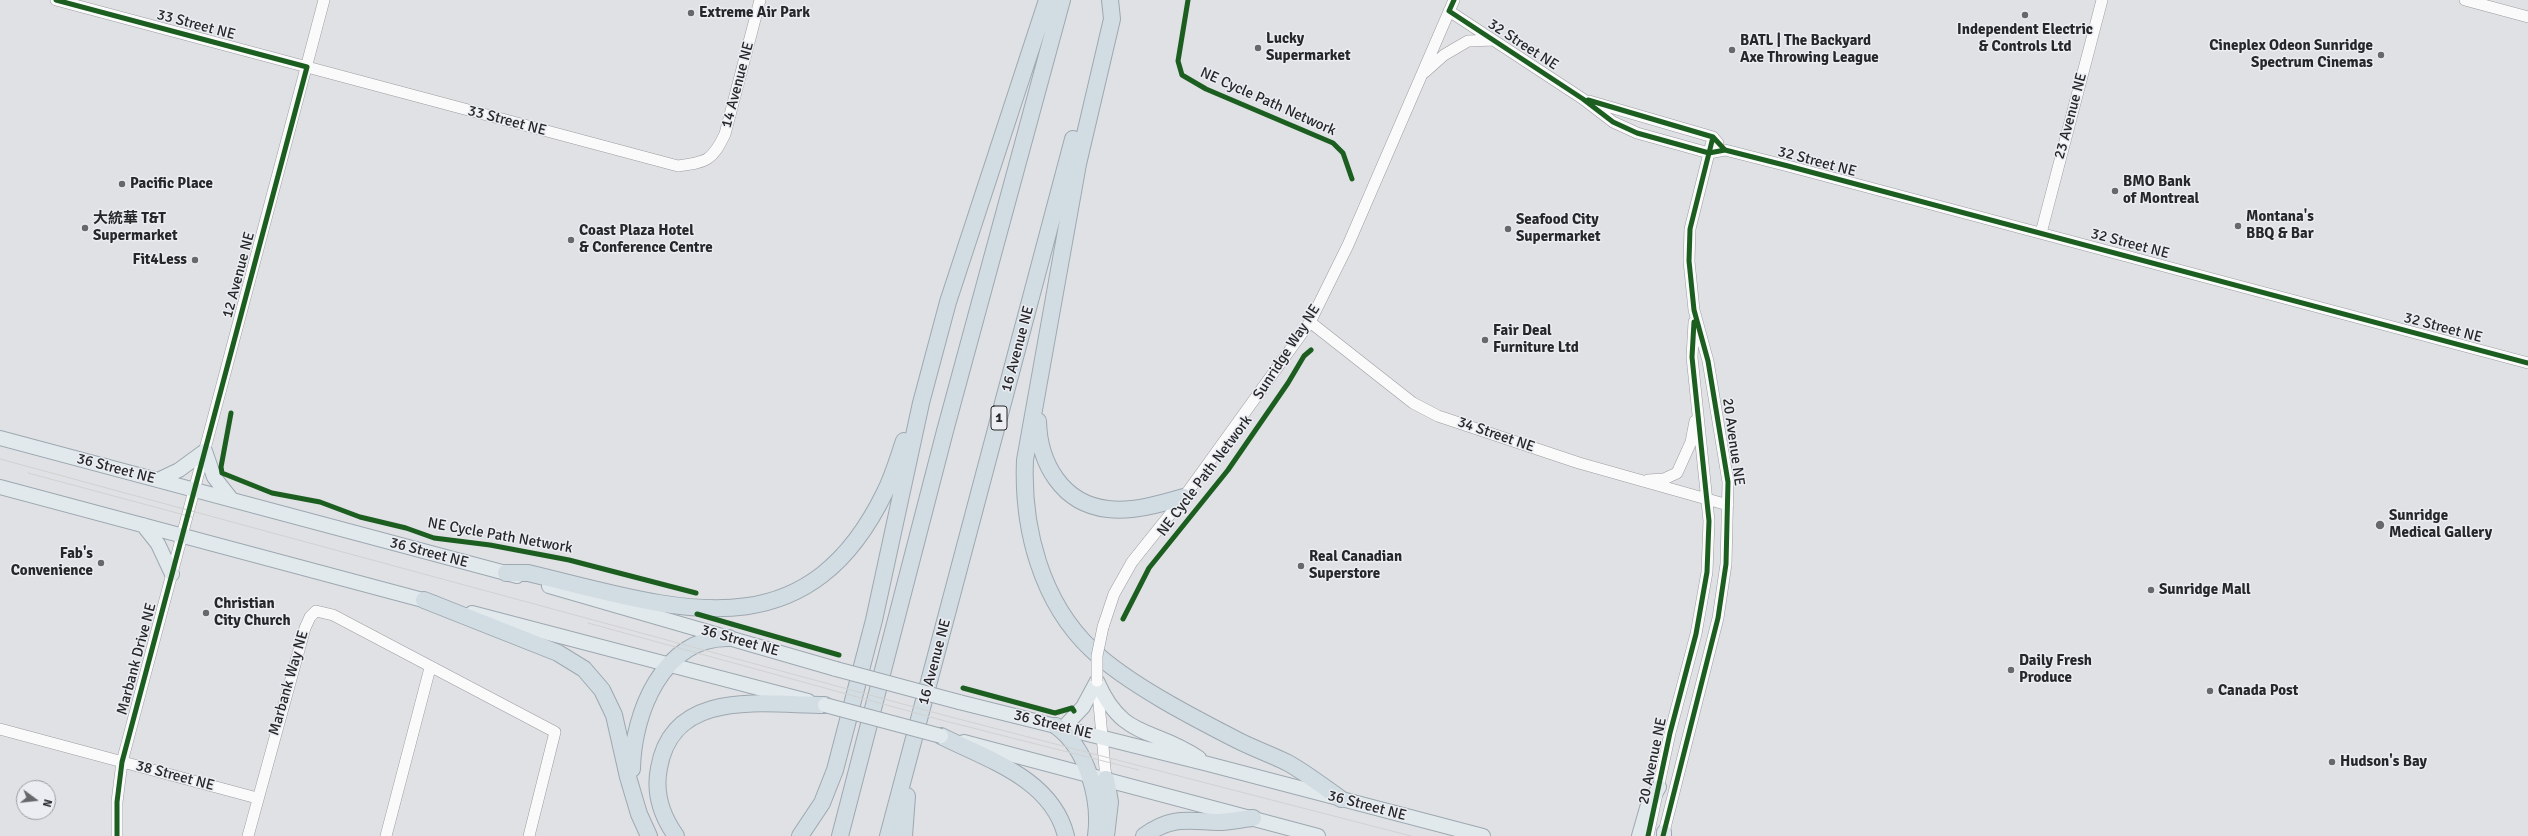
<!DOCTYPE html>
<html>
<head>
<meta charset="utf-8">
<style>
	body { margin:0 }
	#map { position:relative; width:2528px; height:836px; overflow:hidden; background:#e0e1e4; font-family:Signika,sans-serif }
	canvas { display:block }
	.north { position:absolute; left:16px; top:780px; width:40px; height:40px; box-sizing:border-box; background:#ebedf3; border:1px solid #9c9ea2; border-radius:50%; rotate:105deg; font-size:11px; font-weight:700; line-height:16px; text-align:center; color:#262729 }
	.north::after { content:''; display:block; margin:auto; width:14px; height:18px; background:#67686a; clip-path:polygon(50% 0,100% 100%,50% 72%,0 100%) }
</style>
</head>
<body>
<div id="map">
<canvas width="2528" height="836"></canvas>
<div class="north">N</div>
</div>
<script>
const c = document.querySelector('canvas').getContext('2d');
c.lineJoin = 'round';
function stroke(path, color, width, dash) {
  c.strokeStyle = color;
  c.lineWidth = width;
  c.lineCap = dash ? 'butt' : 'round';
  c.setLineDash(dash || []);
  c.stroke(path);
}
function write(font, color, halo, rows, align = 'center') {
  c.font = font + ' Signika,"Noto Sans SC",sans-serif';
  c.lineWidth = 3;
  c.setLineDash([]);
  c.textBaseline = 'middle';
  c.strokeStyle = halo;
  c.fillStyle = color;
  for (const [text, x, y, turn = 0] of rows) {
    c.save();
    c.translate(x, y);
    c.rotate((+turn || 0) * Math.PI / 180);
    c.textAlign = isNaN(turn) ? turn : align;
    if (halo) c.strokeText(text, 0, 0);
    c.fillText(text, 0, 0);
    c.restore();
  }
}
const minor = new Path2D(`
	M 56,0 L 678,166 C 707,162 712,161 725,134 L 760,0
	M 2465,0 L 2528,17
	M 1449,11 L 1583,99 L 1613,122 L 1637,133 L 1709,153 L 1725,150 L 1788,166 L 2528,363
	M 1425,72 L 1444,55 L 1468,41 L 1493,40
	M 1589,101 L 1713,137 L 1718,143
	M 2041,233 L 2102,0
	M 1310,322 L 1413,403 L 1438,416 L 1579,463 L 1728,505
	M 1648,480 L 1664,479 L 1677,473 L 1691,442 L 1695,421
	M 1103,627 L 1114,594 L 1132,562 L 1184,497 L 1310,322 L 1348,245 L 1454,0
	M 1097,682 L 1106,779
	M 0,729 L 257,798
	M 117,836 L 117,802 L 122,762 L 324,0
	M 248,836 L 305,628 L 310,617 L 316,611 L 333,615 L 555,732 L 529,836
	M 386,836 L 430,668
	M 1648,836 L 1670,733 L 1696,634 L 1707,572 L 1709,521 L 1692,357 L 1694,322
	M 1663,836 L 1718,618 L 1726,564 L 1728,482 L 1708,361 L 1694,310 L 1689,261 L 1690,229 L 1713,137`);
const major = new Path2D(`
	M 0,438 L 517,576
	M 158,480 L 179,470 L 205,451 L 214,477 L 232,500
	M 0,487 L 434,603
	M 143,525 L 158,544 L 172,574
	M 549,586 L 836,669
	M 472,613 L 808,701
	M 1097,681 C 1123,741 1152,726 1199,758
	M 959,702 L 1208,764 L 1483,836
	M 1063,728 L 1083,707 L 1097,681
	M 964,742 L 1318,836
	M 1664,832 L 1664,836
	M 1639,836 L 1647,808 L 1659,787`);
const highway = new Path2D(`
	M 1110,0 L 1112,19 L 1078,164 L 1025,460 C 1022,528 1041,602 1092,650 C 1128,684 1194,718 1239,741 C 1255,749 1272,755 1288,763 C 1306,773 1324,787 1341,799
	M 1038,421 C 1039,463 1062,504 1108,509 C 1133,512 1160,504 1184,497
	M 506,573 L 528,573 C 671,607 804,659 885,492 C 893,476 898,458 904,441
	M 424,600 L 558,653 L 584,669 L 602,690 L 614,715 L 628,777 L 639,814 L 649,836
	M 1056,726 C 1087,748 1101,799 1096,836
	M 941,736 C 989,760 1052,779 1066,836
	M 632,769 C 633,713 663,637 729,638
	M 1106,779 L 1110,802 L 1106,836
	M 676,836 C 661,815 654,793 659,768 C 673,687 765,705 825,705
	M 800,836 L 822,803 L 835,770 L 874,620 L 921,403 L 948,302 L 1047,0
	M 840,836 L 945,431 L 1062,0
	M 888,836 L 1073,139
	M 904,836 L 907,796
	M 1144,836 C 1171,816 1187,821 1218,822 C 1229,822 1242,819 1253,818`);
stroke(minor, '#9b9c9f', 12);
stroke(major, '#9da8b1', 16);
stroke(highway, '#9da8b1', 18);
stroke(minor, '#fafafb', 11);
stroke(major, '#e2e9ed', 14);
stroke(highway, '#d2dde3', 16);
stroke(new Path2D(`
	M 0,459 L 947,716 L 1411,836
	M 28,473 L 192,517
	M 588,623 L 945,721 L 1139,770`), '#d1d1d1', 1);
const minorBridge = new Path2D(`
	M 1097,681 L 1097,656 L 1103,627`);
const majorBridge = new Path2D(`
	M 836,669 L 959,702
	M 825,705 L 941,736`);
stroke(minorBridge, '#9b9c9f', 12, []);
stroke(majorBridge, '#9da8b1', 16, []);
stroke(minorBridge, '#fafafb', 11);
stroke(majorBridge, '#e2e9ed', 14);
stroke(new Path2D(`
	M 56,0 L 307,67 L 122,762 L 117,802 L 117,836
	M 1188,0 L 1178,61 L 1182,75 L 1206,89 L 1333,143 L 1343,153 L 1352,179
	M 1454,0 L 1449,11 L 1583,99 L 1613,122 L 1637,133 L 1709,153 L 1725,150 L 1788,166 L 2528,363
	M 1588,100 L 1713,137 L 1725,150
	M 231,413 L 221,467 L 222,473 L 272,493 L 320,502 L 360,517 L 406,528 L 434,538 L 490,545 L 569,560 L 696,593
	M 697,614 L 839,655
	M 1123,619 L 1149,568 L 1228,470 L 1288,383 L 1304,356 L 1311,350
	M 963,688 L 1055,713 L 1072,708 L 1074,711
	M 1648,836 L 1670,733 L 1696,634 L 1707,572 L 1709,521 L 1692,357 L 1694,322
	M 1663,836 L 1718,618 L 1726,564 L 1728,482 L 1708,361 L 1694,310 L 1689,261 L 1690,229 L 1713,137`), '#1b5e20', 5);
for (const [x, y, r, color] of [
	[691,13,4,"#67686a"],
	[2025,15,4,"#67686a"],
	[1258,48,4,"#67686a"],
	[1732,50,4,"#67686a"],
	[2381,55,4,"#67686a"],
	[122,184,4,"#67686a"],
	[2115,191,4,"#67686a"],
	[2238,226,4,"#67686a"],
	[85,228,4,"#67686a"],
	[1508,229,4,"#67686a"],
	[571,240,4,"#67686a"],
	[195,260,4,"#67686a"],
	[1485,340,4,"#67686a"],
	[2380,525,5,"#67686a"],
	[101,563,4,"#67686a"],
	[1301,566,4,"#67686a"],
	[2151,590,4,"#67686a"],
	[206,613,4,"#67686a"],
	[2011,670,4,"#67686a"],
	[2210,691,4,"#67686a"],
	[2332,762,4,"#67686a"]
]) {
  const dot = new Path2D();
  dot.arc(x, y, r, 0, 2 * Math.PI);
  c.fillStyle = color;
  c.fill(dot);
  stroke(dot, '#ebedf3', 1.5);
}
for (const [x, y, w] of [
	[999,418,16]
]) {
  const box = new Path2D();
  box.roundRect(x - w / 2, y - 12, w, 24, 3);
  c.fillStyle = '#ebedf3';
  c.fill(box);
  stroke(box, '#262729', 1);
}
write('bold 14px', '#262729', null, [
	["1",999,418]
]);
write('bold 15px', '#262729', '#ebedf3', [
	["Extreme Air Park",699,13],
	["Independent Electric",2025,30,"center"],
	["& Controls Ltd",2025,47,"center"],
	["Lucky",1266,39],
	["Supermarket",1266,56],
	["BATL | The Backyard",1740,41],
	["Axe Throwing League",1740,58],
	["Cineplex Odeon Sunridge",2373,46,"right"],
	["Spectrum Cinemas",2373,63,"right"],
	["BMO Bank",2123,182],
	["of Montreal",2123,199],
	["Pacific Place",130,184],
	["Montana's",2246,217],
	["BBQ & Bar",2246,234],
	["大統華 T&T",93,219],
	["Supermarket",93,236],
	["Seafood City",1516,220],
	["Supermarket",1516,237],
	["Coast Plaza Hotel",579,231],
	["& Conference Centre",579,248],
	["Fit4Less",187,260,"right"],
	["Fair Deal",1493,331],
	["Furniture Ltd",1493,348],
	["Sunridge",2389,516],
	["Medical Gallery",2389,533],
	["Fab's",93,554,"right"],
	["Convenience",93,571,"right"],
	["Real Canadian",1309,557],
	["Superstore",1309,574],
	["Sunridge Mall",2159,590],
	["Christian",214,604],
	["City Church",214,621],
	["Daily Fresh",2019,661],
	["Produce",2019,678],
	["Canada Post",2218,691],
	["Hudson's Bay",2340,762]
], 'left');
write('15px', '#262729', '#ebedf3', [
	["33 Street NE",196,25,15],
	["32 Street NE",1523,45,33],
	["14 Avenue NE",738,85,-75],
	["NE Cycle Path Network",1268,102,24],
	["23 Avenue NE",2071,116,-75],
	["33 Street NE",507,121,15],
	["32 Street NE",1817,162,15],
	["32 Street NE",2130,244,15],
	["12 Avenue NE",239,275,-75],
	["32 Street NE",2443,328,15],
	["16 Avenue NE",1018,349,-75],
	["Sunridge Way NE",1287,352,-57],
	["34 Street NE",1496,435,19],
	["20 Avenue NE",1733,442,82],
	["36 Street NE",116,469,15],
	["NE Cycle Path Network",1205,476,-53],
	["NE Cycle Path Network",500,536,10],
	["36 Street NE",429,553,15],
	["36 Street NE",740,641,16],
	["Marbank Drive NE",137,659,-75],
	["16 Avenue NE",935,662,-75],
	["Marbank Way NE",289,683,-74],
	["36 Street NE",1053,725,14],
	["20 Avenue NE",1653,761,-78],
	["38 Street NE",175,776,15],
	["36 Street NE",1367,806,15]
]);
</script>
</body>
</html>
